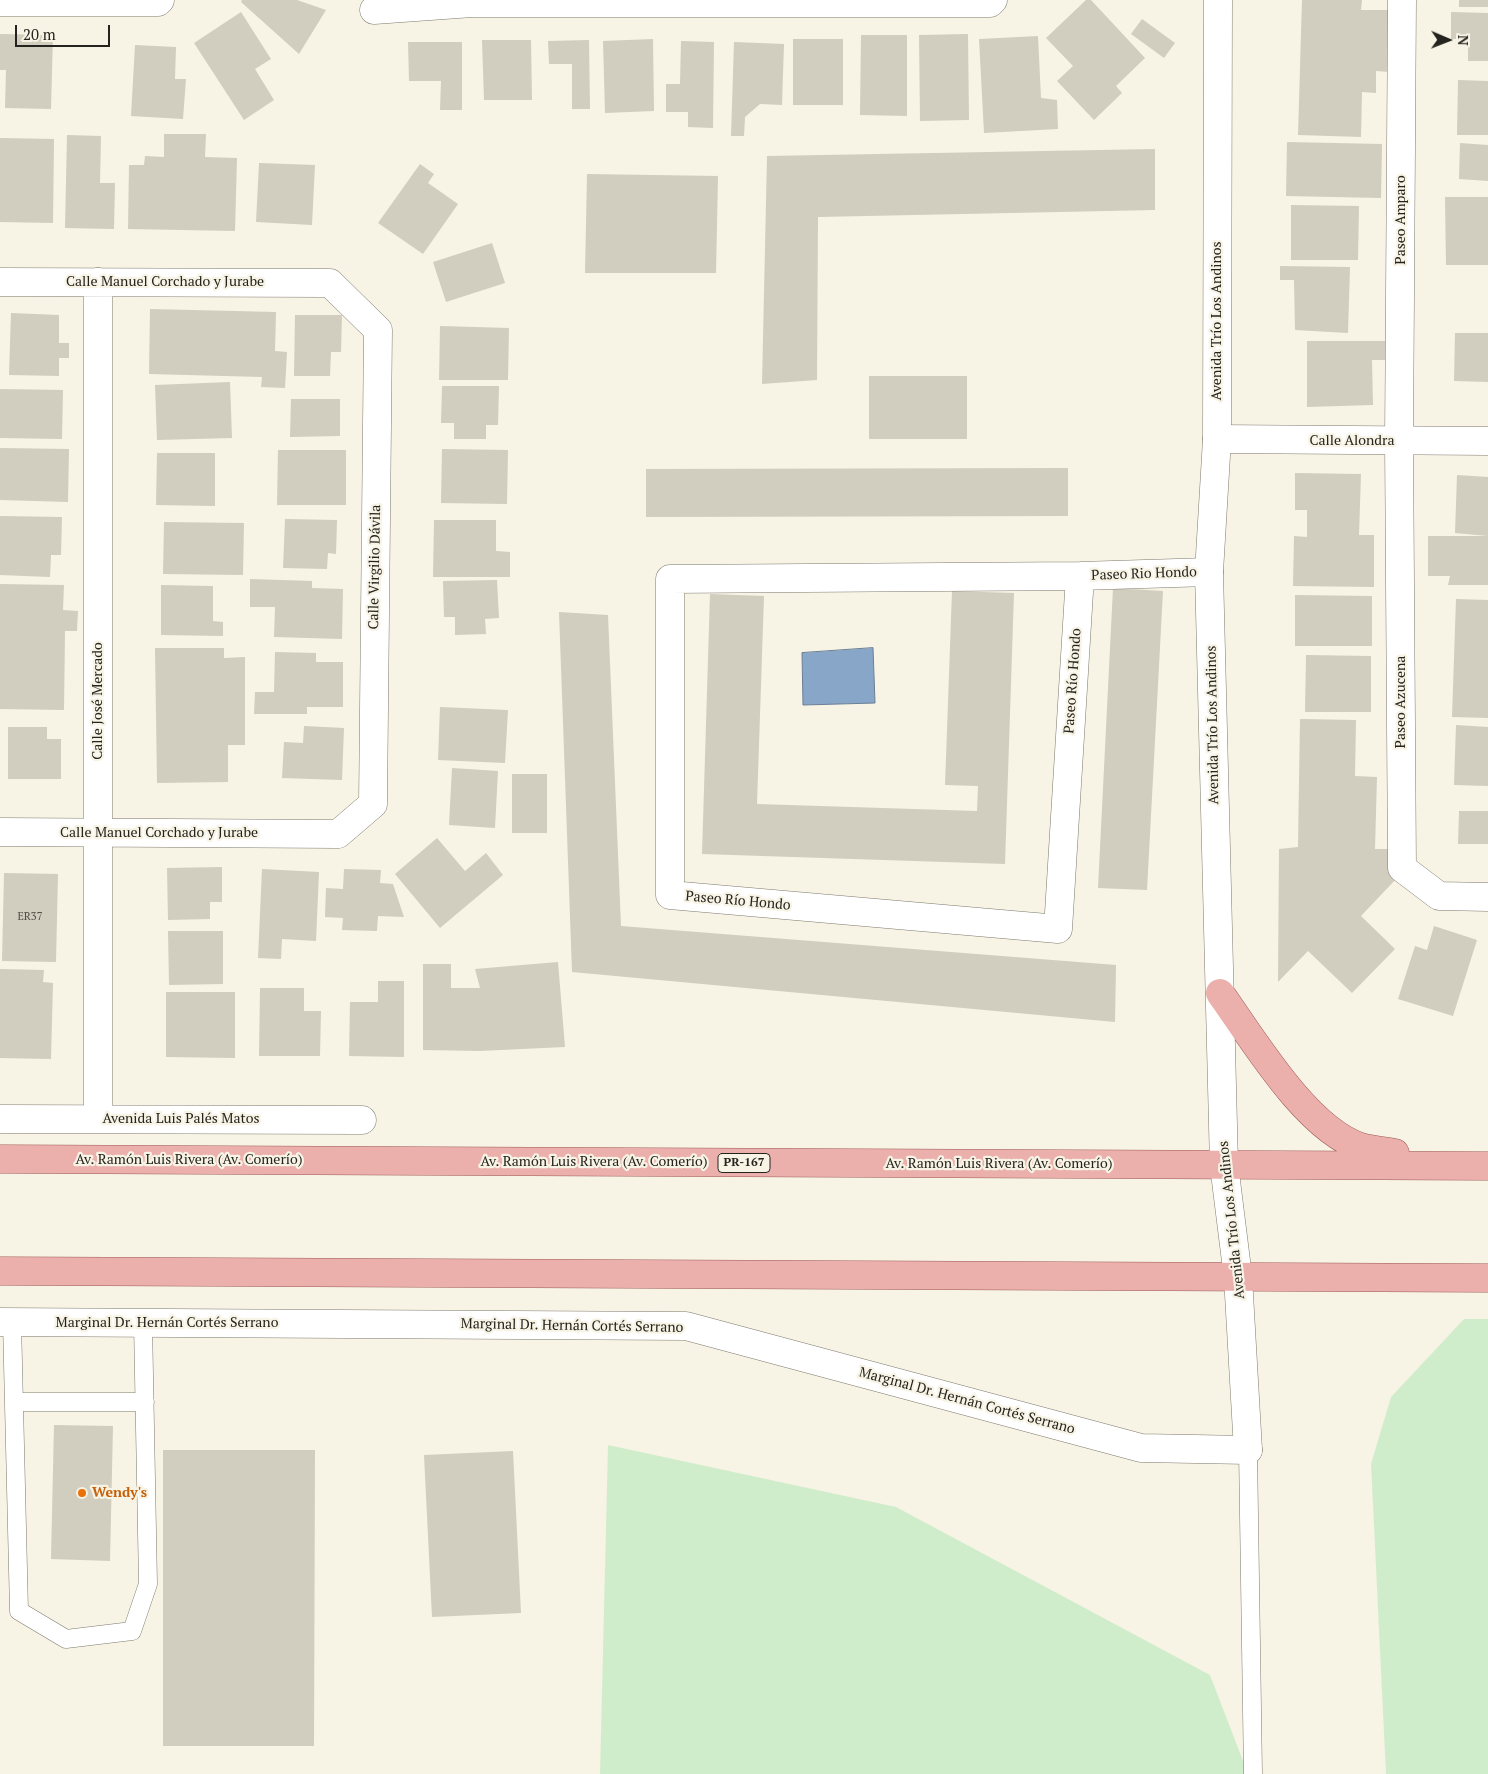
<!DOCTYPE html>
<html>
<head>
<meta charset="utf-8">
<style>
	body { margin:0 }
	#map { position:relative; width:1488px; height:1774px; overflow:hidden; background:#f7f3e5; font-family:"PT Serif",serif }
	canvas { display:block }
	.north { position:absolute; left:1423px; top:15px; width:50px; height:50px; -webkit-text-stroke:4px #f7f3e5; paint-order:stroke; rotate:91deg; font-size:14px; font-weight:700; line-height:20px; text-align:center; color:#25231e }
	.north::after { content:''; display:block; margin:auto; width:18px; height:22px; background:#25231e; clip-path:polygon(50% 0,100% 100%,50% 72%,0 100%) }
	.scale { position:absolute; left:15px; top:25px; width:95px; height:22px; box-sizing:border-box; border:2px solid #25231e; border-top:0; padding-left:6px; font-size:15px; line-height:18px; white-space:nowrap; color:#25231e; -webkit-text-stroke:4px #f7f3e5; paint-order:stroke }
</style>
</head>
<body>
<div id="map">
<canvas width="1488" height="1774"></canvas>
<div class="north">N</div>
<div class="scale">20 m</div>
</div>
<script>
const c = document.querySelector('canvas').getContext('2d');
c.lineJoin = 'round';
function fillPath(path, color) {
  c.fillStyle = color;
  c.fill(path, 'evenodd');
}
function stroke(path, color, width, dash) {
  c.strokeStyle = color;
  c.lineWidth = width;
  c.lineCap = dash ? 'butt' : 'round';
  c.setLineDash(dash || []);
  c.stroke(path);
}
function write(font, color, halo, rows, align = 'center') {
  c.font = font + ' "PT Serif",serif';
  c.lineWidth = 4.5;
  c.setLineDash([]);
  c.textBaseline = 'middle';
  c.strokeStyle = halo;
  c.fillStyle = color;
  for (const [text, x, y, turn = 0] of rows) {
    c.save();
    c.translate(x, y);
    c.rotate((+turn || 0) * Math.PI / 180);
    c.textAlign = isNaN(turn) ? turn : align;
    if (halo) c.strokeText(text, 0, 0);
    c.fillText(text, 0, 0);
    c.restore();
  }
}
fillPath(new Path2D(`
	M 1464,1319 L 1488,1319 L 1488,1774 L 1386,1774 L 1371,1464 L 1391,1397 Z
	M 608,1445 L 896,1507 L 1210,1675 L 1248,1774 L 600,1774 Z`), '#d0edcb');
const water = new Path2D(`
	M 873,648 L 875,703 L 803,705 L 802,653 Z`);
fillPath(water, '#87a6c8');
stroke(water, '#6a7f95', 1);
fillPath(new Path2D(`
	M 242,0 L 297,0 L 326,10 L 299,54 L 241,2 Z
	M 1086,0 L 1091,0 L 1145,58 L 1116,86 L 1122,93 L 1094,120 L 1057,81 L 1073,66 L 1046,38 Z
	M 1302,0 L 1362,0 L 1361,10 L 1391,10 L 1389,72 L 1376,71 L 1376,93 L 1362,92 L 1361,137 L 1298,135 Z
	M 1459,0 L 1488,0 L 1488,7 L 1459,7 Z
	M 241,12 L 271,59 L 255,69 L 274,100 L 244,120 L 194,43 Z
	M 1451,12 L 1488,13 L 1488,61 L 1468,61 L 1468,39 L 1451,39 Z
	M 1142,19 L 1175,43 L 1164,58 L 1131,34 Z
	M 0,34 L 53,35 L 51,109 L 5,108 L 6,70 L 0,70 Z
	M 968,34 L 969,120 L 920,121 L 919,35 Z
	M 861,35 L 907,35 L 907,116 L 860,115 Z
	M 1038,36 L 1041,98 L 1057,100 L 1058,129 L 984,133 L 979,39 Z
	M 653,39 L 654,111 L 605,113 L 603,41 Z
	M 793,39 L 843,39 L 843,105 L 793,105 Z
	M 482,40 L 531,40 L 532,100 L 484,100 Z
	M 589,40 L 590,109 L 572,109 L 572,64 L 549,64 L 548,41 Z
	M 681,41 L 714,42 L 713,128 L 688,127 L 688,112 L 666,112 L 666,84 L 680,84 Z
	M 408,42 L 462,42 L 462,110 L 440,110 L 441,81 L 409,81 Z
	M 734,42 L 784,44 L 782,105 L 760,104 L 745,117 L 744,136 L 731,136 Z
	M 135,45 L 176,47 L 175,79 L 186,79 L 183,119 L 131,116 Z
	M 1458,80 L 1488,81 L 1488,135 L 1457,135 Z
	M 164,134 L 206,134 L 205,157 L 237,158 L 235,231 L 128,229 L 129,165 L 144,165 L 145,156 L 164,157 Z
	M 67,135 L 101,136 L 100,183 L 115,183 L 114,229 L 65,228 Z
	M 0,138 L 54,139 L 53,223 L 0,222 Z
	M 1287,142 L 1382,144 L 1381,198 L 1286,196 Z
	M 1460,143 L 1488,145 L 1488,181 L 1459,179 Z
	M 1155,149 L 1155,210 L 818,217 L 817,380 L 762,384 L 767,156 Z
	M 259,163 L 315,165 L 312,225 L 256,222 Z
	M 420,164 L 434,174 L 428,183 L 458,204 L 423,254 L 378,223 Z
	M 587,174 L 718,176 L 716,273 L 585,273 Z
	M 1445,197 L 1488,197 L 1488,265 L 1446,265 Z
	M 1291,205 L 1359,206 L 1358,260 L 1291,260 Z
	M 492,243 L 505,283 L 446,302 L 433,262 Z
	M 1280,266 L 1350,267 L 1348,333 L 1295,330 L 1294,280 L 1280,280 Z
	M 150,309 L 276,312 L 275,351 L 287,352 L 285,388 L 261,387 L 262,377 L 149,374 Z
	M 11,313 L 59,315 L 59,343 L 69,343 L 69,358 L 59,358 L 59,376 L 9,375 Z
	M 295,315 L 342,315 L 341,352 L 331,352 L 330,376 L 294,376 Z
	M 440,326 L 509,328 L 508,380 L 439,380 Z
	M 1455,333 L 1488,333 L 1488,382 L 1454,381 Z
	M 1307,341 L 1392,341 L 1392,360 L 1372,360 L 1373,405 L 1307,407 Z
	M 869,376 L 967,376 L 967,439 L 869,439 Z
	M 230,382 L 232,438 L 157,440 L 155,385 Z
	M 442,386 L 499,386 L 498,425 L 486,425 L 486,439 L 454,439 L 454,423 L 441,423 Z
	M 0,389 L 63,390 L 62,439 L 0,438 Z
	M 291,399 L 340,399 L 340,436 L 290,437 Z
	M 0,448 L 69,449 L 68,502 L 0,500 Z
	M 442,449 L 508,450 L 507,504 L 441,503 Z
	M 278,450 L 346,450 L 346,505 L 277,505 Z
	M 157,453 L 215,453 L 215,506 L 156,505 Z
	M 1068,468 L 1068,516 L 646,517 L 646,469 Z
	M 1295,473 L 1361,474 L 1359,535 L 1374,535 L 1374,587 L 1293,586 L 1294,536 L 1307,537 L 1307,510 L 1295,510 Z
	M 1457,475 L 1488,477 L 1488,536 L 1455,533 Z
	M 0,516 L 62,517 L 61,555 L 51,555 L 50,577 L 0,575 Z
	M 285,519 L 337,520 L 336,554 L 328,553 L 327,569 L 283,568 Z
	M 434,520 L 496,520 L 496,551 L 510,552 L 510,577 L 433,577 Z
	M 164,522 L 244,523 L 243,575 L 163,574 Z
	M 1428,536 L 1488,536 L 1488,585 L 1448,585 L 1450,576 L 1428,576 Z
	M 250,579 L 312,581 L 312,588 L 343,589 L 342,639 L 274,637 L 275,607 L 250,607 Z
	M 497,580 L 499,618 L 485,619 L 486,634 L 455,635 L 455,617 L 444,617 L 443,581 Z
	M 0,584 L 64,585 L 63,610 L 78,611 L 77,631 L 65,631 L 64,710 L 0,709 Z
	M 161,585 L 213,586 L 213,621 L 223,622 L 223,636 L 161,635 Z
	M 1113,588 L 1163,591 L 1147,890 L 1098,888 Z
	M 952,591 L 1014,593 L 1005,864 L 702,854 L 710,594 L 764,596 L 757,804 L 977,811 L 978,786 L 945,785 Z
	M 1295,595 L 1372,596 L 1372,646 L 1295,646 Z
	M 1456,599 L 1488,600 L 1488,718 L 1452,717 Z
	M 559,612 L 608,615 L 621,926 L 1116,965 L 1115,1022 L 572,972 Z
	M 155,648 L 224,648 L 224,658 L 245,657 L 245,745 L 228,745 L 228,782 L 157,783 Z
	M 275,652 L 316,653 L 316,662 L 343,662 L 343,707 L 307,707 L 307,714 L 254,714 L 255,692 L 274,692 Z
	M 1306,655 L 1371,656 L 1371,712 L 1305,712 Z
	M 440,707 L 508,710 L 505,763 L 438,760 Z
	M 1300,719 L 1356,720 L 1355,776 L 1377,777 L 1375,849 L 1388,849 L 1397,878 L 1361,916 L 1395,949 L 1352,993 L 1308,951 L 1278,982 L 1279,849 L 1298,847 Z
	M 1456,725 L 1488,727 L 1488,786 L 1454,785 Z
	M 304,726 L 344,728 L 342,780 L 282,778 L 284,742 L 303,743 Z
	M 8,727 L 47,727 L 47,739 L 61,739 L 61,779 L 8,779 Z
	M 452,768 L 498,771 L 495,828 L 449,825 Z
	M 512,774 L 547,774 L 547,833 L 512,833 Z
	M 1459,811 L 1488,811 L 1488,844 L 1458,844 Z
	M 437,838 L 465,871 L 486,853 L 503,875 L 440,928 L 395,874 Z
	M 222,867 L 222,902 L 210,902 L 210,919 L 168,920 L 167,868 Z
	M 262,869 L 319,872 L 316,941 L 282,939 L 281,959 L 258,958 Z
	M 344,869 L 381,870 L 380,883 L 393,884 L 404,917 L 378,916 L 377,931 L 342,930 L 343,918 L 325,917 L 326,888 L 343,889 Z
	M 4,873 L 58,874 L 56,962 L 2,961 Z
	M 1434,926 L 1477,940 L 1453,1016 L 1398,999 L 1415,946 L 1427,950 Z
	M 168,931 L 223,931 L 223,984 L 169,985 Z
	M 558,962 L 565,1047 L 479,1051 L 423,1050 L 423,964 L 451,964 L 451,988 L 480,988 L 475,969 Z
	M 0,969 L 44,970 L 43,982 L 53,983 L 51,1059 L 0,1058 Z
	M 378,981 L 404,981 L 404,1057 L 349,1056 L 350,1002 L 378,1002 Z
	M 260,988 L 304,988 L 304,1011 L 321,1011 L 320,1056 L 259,1056 Z
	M 166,992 L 235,992 L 235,1058 L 166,1057 Z
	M 54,1425 L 113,1426 L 110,1561 L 51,1559 Z
	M 163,1450 L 315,1450 L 314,1746 L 163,1746 Z
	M 513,1451 L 521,1613 L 432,1617 L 424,1455 Z`), '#d1cdbf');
const service = new Path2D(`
	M 12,1322 L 19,1611 L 66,1639 L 132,1631 L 148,1584 L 143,1323
	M 14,1402 L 145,1402
	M 1248,1450 L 1253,1774`);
const minor = new Path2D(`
	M 1402,0 L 1399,441 L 1402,868 L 1439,896 L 1488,897
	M 0,2 L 158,2 L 160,0
	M 374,10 L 472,3 L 990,3 L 993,0
	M 0,282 L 330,283 L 378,330 L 373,804 L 338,834 L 0,832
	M 1217,439 L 1488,441
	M 1080,576 L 1058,929 L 670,895 L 670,579 L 1080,576 L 1209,572
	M 0,1119 L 362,1120
	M 98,1119 L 98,282
	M 0,1322 L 686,1326 L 1141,1448 L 1248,1450`);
const tertiary = new Path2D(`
	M 1218,0 L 1217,439 L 1209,572 L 1224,1165 L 1238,1277 L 1248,1450`);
const primary = new Path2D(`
	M 1220,993 C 1253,1039 1306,1129 1361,1147 C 1372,1150 1384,1151 1395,1153
	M 0,1159 L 1488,1166
	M 0,1271 L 1488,1278`);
stroke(service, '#7e7a6e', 19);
stroke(minor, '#7e7a6e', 29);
stroke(tertiary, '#7e7a6e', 29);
stroke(primary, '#9d5b56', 29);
stroke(service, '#fff', 18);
stroke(minor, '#fff', 28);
stroke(tertiary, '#fff', 28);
stroke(primary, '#ebafac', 28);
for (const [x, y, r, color] of [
	[82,1493,5,"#e8710a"]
]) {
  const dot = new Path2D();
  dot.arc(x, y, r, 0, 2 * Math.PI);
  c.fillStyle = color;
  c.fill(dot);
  stroke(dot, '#f7f3e5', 2);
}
write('11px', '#504e46', null, [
	["ER37",30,917]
]);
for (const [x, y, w] of [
	[744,1163,52]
]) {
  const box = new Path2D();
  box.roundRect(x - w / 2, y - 9.5, w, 19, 4);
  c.fillStyle = '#f7f3e5';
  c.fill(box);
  stroke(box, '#25231e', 1);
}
write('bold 12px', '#25231e', null, [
	["PR-167",744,1163]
]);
write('14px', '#25231e', '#f7f3e5', [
	["Paseo Amparo",1401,220,-90],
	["Calle Manuel Corchado y Jurabe",165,282],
	["Avenida Trío Los Andinos",1217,321,-90],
	["Calle Alondra",1352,441],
	["Calle Virgilio Dávila",375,567,-89],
	["Paseo Rio Hondo",1144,574,-2],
	["Paseo Río Hondo",1073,681,-86],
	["Calle José Mercado",98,701,-90],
	["Paseo Azucena",1401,702,-90],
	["Avenida Trío Los Andinos",1213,725,-91],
	["Calle Manuel Corchado y Jurabe",159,833],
	["Paseo Río Hondo",738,901,5],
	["Avenida Luis Palés Matos",181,1119],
	["Av. Ramón Luis Rivera (Av. Comerío)",189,1160],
	["Av. Ramón Luis Rivera (Av. Comerío)",594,1162],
	["Av. Ramón Luis Rivera (Av. Comerío)",999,1164],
	["Avenida Trío Los Andinos",1232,1220,-96],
	["Marginal Dr. Hernán Cortés Serrano",167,1323],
	["Marginal Dr. Hernán Cortés Serrano",572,1326,1],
	["Marginal Dr. Hernán Cortés Serrano",967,1401,15]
]);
write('bold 14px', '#c56008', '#f7f3e5', [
	["Wendy's",92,1493]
], 'left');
</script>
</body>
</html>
